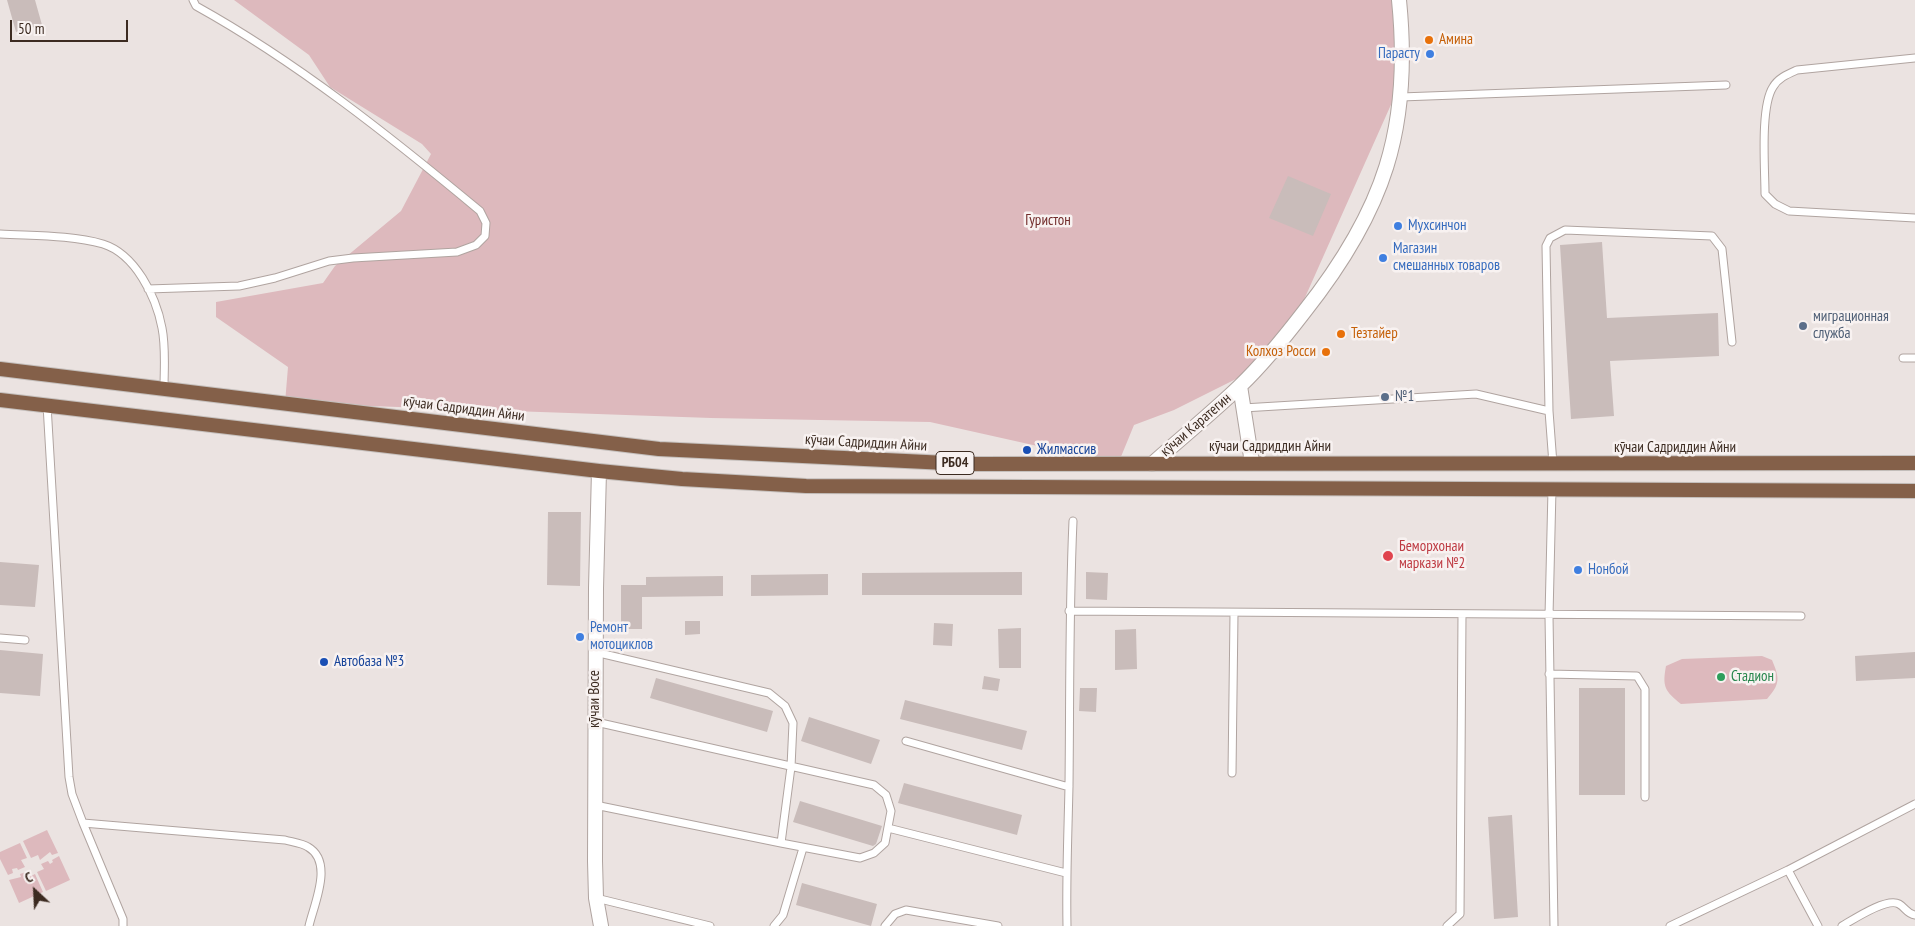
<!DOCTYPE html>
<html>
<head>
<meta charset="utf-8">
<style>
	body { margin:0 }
	#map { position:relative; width:1915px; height:926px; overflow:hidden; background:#ebe3e1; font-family:"PT Sans Narrow",sans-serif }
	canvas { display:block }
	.north { position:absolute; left:10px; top:866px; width:50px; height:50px; -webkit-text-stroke:4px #f8f2f1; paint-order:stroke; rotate:335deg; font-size:14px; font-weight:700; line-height:20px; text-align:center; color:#3c2b21 }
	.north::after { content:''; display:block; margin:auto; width:18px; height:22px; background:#3c2b21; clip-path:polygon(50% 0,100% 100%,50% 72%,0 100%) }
	.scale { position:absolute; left:10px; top:20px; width:118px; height:22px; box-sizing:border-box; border:2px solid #3c2b21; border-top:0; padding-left:6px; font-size:15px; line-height:18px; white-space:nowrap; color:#3c2b21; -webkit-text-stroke:4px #f8f2f1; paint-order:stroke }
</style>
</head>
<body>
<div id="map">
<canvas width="1915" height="926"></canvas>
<div class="north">С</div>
<div class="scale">50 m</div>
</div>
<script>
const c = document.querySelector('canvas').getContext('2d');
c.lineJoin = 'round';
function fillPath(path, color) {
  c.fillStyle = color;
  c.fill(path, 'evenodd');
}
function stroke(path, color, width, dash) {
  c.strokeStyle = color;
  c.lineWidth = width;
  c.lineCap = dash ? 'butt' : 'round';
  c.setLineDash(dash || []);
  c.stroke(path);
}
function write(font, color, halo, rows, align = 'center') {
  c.font = font + ' "PT Sans Narrow",sans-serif';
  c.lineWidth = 5;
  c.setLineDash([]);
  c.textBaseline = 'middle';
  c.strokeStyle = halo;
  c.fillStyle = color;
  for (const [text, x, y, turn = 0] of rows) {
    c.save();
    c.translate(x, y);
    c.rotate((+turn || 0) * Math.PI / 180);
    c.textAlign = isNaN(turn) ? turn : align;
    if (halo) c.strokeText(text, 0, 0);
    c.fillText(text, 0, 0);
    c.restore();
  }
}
fillPath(new Path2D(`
	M 234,0 L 1399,0 L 1410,62 L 1278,358 L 1174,410 L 1134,425 L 1118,464 L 930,422 L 711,418 L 285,403 L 288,367 L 216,317 L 216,302 L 323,283 L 335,266 L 401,211 L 431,154 L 422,144 L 330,87 L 309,55 Z
	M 1762,656 L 1772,660 C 1780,679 1780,684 1767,699 L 1681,704 C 1665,691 1662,687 1666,666 L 1682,659 Z
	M 47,830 L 58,853 L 52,855 L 50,852 L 40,860 L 38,855 L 31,858 L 23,841 Z
	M 20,843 L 27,858 L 21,860 L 25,867 L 18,870 L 17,868 L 12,869 L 13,873 L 8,875 L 0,859 L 0,852 Z
	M 59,856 L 70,880 L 46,891 L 37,872 L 44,869 L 41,864 L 48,861 L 50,864 L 53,862 L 52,860 Z
	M 26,872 L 29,877 L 35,874 L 43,892 L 19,903 L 9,880 L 21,877 L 20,874 Z`), '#ddb9bd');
fillPath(new Path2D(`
	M 7,0 L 35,0 L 42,25 L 16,32 Z
	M 1288,176 L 1331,194 L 1313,236 L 1269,218 Z
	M 1602,242 L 1607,318 L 1718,313 L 1719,356 L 1610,361 L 1614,416 L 1571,419 L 1560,245 Z
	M 548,512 L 581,512 L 580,586 L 547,585 Z
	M 0,562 L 39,565 L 35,607 L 0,605 Z
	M 1022,572 L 1022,595 L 862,595 L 862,573 Z
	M 1086,572 L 1108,573 L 1107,600 L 1086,599 Z
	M 828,574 L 828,595 L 751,596 L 751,575 Z
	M 723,576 L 723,596 L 642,597 L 642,629 L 621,629 L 621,585 L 646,585 L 646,577 Z
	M 685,621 L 700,621 L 700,634 L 685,635 Z
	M 934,623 L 953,624 L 952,646 L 933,645 Z
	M 1021,628 L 1021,668 L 999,668 L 998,629 Z
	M 1136,629 L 1137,669 L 1115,670 L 1115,630 Z
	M 0,650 L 43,654 L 40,696 L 0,693 Z
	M 1915,652 L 1915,678 L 1856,681 L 1855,656 Z
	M 984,676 L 1000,679 L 998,691 L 982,689 Z
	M 656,678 L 773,711 L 767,732 L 650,698 Z
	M 1080,688 L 1097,688 L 1096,712 L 1079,711 Z
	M 1579,688 L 1625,688 L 1625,795 L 1579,795 Z
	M 905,700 L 1027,731 L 1022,750 L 900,719 Z
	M 809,717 L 880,740 L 871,764 L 801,741 Z
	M 904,783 L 1022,815 L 1017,835 L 898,803 Z
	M 800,801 L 882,826 L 876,844 L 873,846 L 793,822 Z
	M 1512,815 L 1518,917 L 1494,919 L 1488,817 Z
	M 802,883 L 877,904 L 871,926 L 796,905 Z`), '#c9bcba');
const service = new Path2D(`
	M 1915,58 L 1797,70 C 1788,74 1778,78 1773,87 C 1760,107 1765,169 1765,194 L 1775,204 L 1789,211 L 1915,218
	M 1401,97 L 1726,85
	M 0,234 C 33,236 71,235 103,244 C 135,254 156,296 162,328 C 166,348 164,369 164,389
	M 148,289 L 239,286 L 275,278 L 329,261 L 353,258 L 457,252 L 476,245 L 485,236 L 486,223 L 480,211 C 391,137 297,62 196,6 L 193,0
	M 1903,358 L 1915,358
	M 47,405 L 69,777 L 72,794 L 83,823 L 285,840 C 292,842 302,843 308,847 C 334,862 314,904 309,926
	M 1243,408 L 1476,394 L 1549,411 L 1553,464
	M 1549,411 L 1546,246 L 1550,238 L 1565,230 L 1712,236 L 1722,249 L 1732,342
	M 1552,489 L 1549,616 L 1554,926
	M 1069,611 L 1801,616
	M 0,638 L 25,640
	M 595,652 L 769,693 L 785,706 L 793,723 L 791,767 L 781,843 L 860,858 L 874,853 L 885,843 L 891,811 L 886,795 L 874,785 L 596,722
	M 1549,674 L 1637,676 L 1645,689 L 1645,797
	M 906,741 L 1069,787
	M 1232,773 L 1234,614
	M 595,805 L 781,843
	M 83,823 L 123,919 L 123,926
	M 888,828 L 1066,873
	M 1788,870 L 1818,926
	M 596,898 L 710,926
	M 774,926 L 783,915 L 803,848
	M 885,926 L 895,914 L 906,910 L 998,926
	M 1067,926 C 1066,879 1068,833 1069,786 C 1070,698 1069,610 1073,521
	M 1447,926 L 1460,914 L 1462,614
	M 1670,926 L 1788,870 L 1915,804
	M 1842,926 C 1854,919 1887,897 1899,904 C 1906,908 1907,914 1915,915`);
const minor = new Path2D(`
	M 599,471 L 596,588 L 595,861 L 596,898 L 601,926`);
const tertiary = new Path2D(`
	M 1240,386 L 1252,463
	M 1152,464 C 1181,438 1212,413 1240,386 C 1263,364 1284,338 1304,312 C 1384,211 1412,129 1399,0`);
const trunk = new Path2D(`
	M 0,369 L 659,449 L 967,464 L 1915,463
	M 0,400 L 599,471 L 682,479 L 806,486 L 1915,491`);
stroke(service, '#b0a4a0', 9);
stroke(minor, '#b0a4a0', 16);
stroke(tertiary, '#b0a4a0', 16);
stroke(trunk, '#c4bfbc', 16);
stroke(service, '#fff', 7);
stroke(minor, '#fff', 14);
stroke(tertiary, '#fff', 14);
stroke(trunk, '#846049', 14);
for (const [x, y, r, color] of [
	[1429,40,5,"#e8710a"],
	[1430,54,5,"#3f7fe0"],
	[1398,226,5,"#3f7fe0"],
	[1383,258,5,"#3f7fe0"],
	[1803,326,5,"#5c6f8a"],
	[1341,334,5,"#e8710a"],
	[1326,352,5,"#e8710a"],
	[1385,397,5,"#5c6f8a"],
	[1027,450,5,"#1a4fb4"],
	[1388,556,6,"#e0444e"],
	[1578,570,5,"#3f7fe0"],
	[580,637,5,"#3f7fe0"],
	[324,662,5,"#1a4fb4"],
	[1721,677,5,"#2e9e5b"]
]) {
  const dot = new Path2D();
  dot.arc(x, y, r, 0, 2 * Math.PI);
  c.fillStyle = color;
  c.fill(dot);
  stroke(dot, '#f8f2f1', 2);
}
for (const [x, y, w] of [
	[955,463,38]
]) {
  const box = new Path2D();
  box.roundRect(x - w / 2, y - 11.5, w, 23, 4);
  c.fillStyle = '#f8f2f1';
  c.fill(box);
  stroke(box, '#3c2b21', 1);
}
write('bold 14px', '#3c2b21', null, [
	["РБ04",955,463]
]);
write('15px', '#c56008', '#f8f2f1', [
	["Амина",1439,40],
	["Тезтайер",1351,334],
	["Колхоз Росси",1316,352,"right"]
], 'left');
write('15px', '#366cbe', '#f8f2f1', [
	["Парасту",1420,54,"right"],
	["Мухсинчон",1408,226],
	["Магазин",1393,249],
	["смешанных товаров",1393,266],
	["Нонбой",1588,570],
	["Ремонт",590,628],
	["мотоциклов",590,645]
], 'left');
write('15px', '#722c2b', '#f8f2f1', [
	["Гуристон",1048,221]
]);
write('15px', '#4e5e75', '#f8f2f1', [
	["миграционная",1813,317],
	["служба",1813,334],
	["№1",1395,397]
], 'left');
write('15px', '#3c2b21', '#f8f2f1', [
	["кӯчаи Садриддин Айни",464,409,7],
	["кӯчаи Каратегин",1196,425,-41],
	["кӯчаи Садриддин Айни",866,443,3],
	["кӯчаи Садриддин Айни",1270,447],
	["кӯчаи Садриддин Айни",1675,448],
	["кӯчаи Восе",595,699,-90]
]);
write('15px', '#164399', '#f8f2f1', [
	["Жилмассив",1037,450],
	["Автобаза №3",334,662]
], 'left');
write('15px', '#be3a42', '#f8f2f1', [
	["Беморхонаи",1399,547],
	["маркази №2",1399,564]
], 'left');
write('15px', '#27864d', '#f8f2f1', [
	["Стадион",1731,677]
], 'left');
</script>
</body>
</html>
